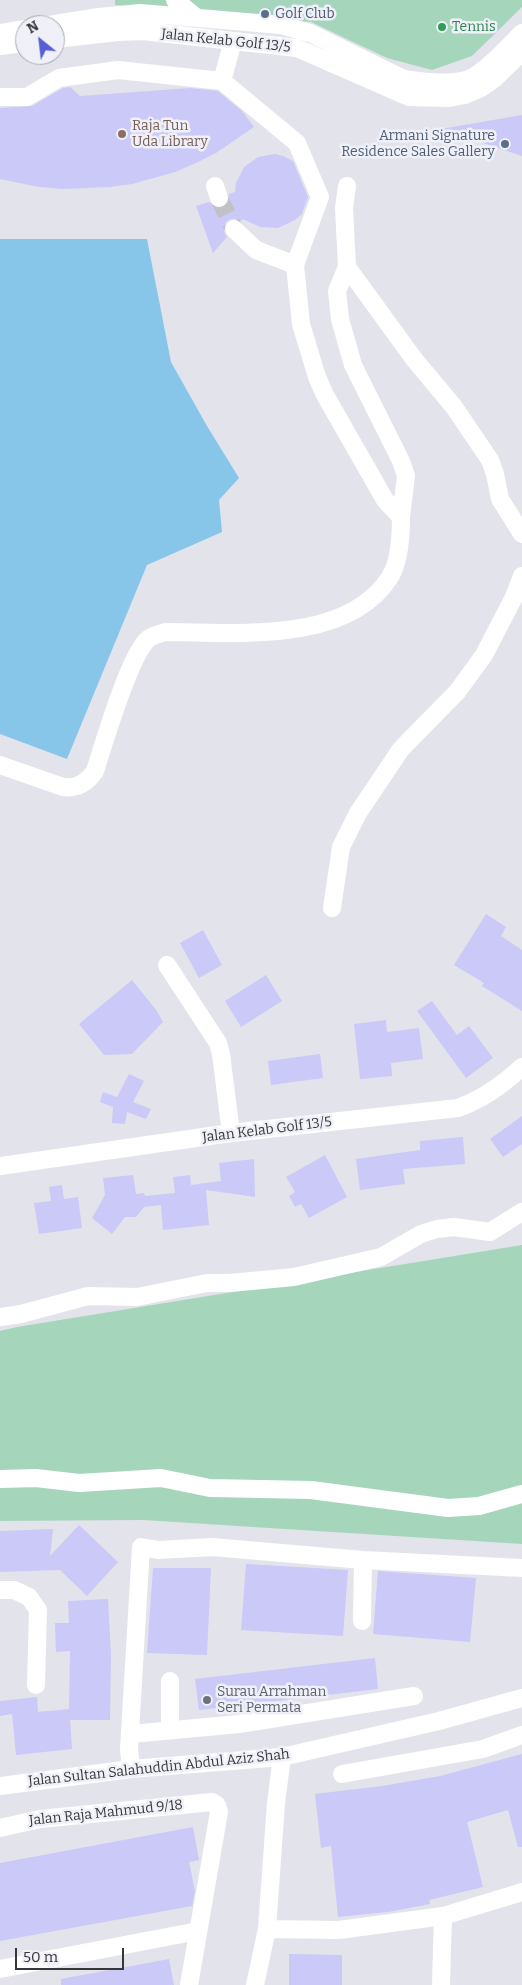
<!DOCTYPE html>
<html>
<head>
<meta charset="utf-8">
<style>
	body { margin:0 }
	#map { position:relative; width:522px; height:1985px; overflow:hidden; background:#e3e3ec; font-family:Bitter,serif }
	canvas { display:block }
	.north { position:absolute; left:15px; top:15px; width:50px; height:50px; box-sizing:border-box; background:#f0f0f9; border:1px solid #a6a6ad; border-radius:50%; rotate:331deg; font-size:14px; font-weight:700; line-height:20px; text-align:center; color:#37373a }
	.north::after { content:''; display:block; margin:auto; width:18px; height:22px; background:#565fd5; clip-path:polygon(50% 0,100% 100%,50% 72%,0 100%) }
	.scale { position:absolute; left:15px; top:1948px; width:109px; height:22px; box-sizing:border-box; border:2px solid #37373a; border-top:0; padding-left:6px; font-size:15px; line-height:18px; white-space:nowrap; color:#37373a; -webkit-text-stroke:4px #f0f0f9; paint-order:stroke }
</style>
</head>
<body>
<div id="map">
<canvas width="522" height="1985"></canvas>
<div class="north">N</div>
<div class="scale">50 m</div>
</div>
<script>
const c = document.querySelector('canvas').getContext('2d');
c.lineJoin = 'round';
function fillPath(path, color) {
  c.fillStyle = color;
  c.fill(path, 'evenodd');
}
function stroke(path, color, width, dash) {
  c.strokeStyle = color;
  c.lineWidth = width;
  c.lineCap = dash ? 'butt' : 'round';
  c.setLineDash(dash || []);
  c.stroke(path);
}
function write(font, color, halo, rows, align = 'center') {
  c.font = font + ' Bitter,serif';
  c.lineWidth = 5;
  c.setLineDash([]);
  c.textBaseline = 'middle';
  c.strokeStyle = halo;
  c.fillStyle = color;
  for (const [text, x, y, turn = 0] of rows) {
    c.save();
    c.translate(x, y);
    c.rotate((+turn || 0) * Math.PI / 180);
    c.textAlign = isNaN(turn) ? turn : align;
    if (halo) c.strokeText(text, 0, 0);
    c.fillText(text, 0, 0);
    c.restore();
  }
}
fillPath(new Path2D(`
	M 115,0 L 522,0 L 522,7 L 472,56 L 432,70 L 387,58 L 311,22 L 115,5 Z
	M 522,1245 L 522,1544 L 143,1520 L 0,1521 L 0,1331 L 17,1327 Z`), '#a5d6bc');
fillPath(new Path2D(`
	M 0,239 L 147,239 L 171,362 L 207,426 L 239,478 L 219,500 L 222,532 L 147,565 L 67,759 L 0,734 Z`), '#88c6e9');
fillPath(new Path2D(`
	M 70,87 L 80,96 L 190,88 L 218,91 L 243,112 L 254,127 L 216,153 L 196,163 L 175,172 L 132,184 L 110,187 L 63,189 L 39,187 L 0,179 L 0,108 L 32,106 L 63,88 Z
	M 522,115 L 522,156 L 441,129 Z
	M 275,154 L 283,156 L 293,161 L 308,197 L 302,214 L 295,220 L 278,228 L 260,227 L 243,219 L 241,221 L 236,219 L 231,219 L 226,222 L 224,227 L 224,232 L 227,237 L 213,253 L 196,206 L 209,202 L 216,208 L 222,208 L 227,205 L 229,201 L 229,194 L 235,192 L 236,183 L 244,167 L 258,157 Z
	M 486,914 L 506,927 L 501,936 L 522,950 L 522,1011 L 482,986 L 484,983 L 454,965 Z
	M 203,930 L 222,965 L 199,978 L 180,943 Z
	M 266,975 L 282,1001 L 241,1027 L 225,1001 Z
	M 132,980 L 157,1011 L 163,1022 L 132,1054 L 104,1055 L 79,1024 Z
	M 432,1001 L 457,1035 L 469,1026 L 493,1058 L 466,1078 L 417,1011 Z
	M 386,1020 L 387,1032 L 419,1028 L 423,1059 L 391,1063 L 392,1076 L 360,1079 L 354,1024 Z
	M 320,1054 L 323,1078 L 271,1085 L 268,1061 Z
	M 129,1074 L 144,1081 L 133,1102 L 151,1109 L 146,1119 L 127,1112 L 125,1124 L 112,1123 L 113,1107 L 100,1102 L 103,1092 L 117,1097 Z
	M 522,1116 L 522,1144 L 503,1157 L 490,1139 Z
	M 463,1137 L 465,1164 L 403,1169 L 405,1184 L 360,1190 L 356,1159 L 420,1150 L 420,1141 Z
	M 325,1155 L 347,1197 L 309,1218 L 301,1204 L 295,1207 L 289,1196 L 295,1192 L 286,1177 Z
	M 254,1159 L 255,1197 L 206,1190 L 209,1225 L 163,1230 L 161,1205 L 144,1207 L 136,1217 L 125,1217 L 112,1234 L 92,1218 L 105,1195 L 103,1178 L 133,1175 L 136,1194 L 144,1193 L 145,1196 L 175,1193 L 173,1177 L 190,1175 L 191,1185 L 221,1181 L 219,1163 Z
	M 62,1185 L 64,1199 L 78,1197 L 82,1228 L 39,1234 L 34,1203 L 51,1201 L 49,1187 Z
	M 79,1525 L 118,1562 L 87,1596 L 60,1570 L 0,1572 L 0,1531 L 53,1529 L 50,1556 Z
	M 246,1564 L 348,1570 L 343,1636 L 241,1630 Z
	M 153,1568 L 211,1568 L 207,1655 L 147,1653 Z
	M 378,1571 L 476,1578 L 470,1642 L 373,1634 Z
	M 108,1599 L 111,1656 L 110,1720 L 70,1720 L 72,1749 L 16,1755 L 12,1714 L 0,1716 L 0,1701 L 37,1697 L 38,1712 L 69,1709 L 70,1651 L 56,1652 L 55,1623 L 69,1623 L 68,1601 Z
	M 375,1658 L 378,1689 L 199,1710 L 195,1679 Z
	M 522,1754 L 522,1847 L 518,1847 L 508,1810 L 467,1822 L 483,1887 L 429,1900 L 430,1904 L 388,1912 L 338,1917 L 331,1846 L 321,1848 L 315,1794 L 382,1786 L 440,1776 Z
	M 193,1827 L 199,1860 L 189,1862 L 195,1891 L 192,1906 L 0,1941 L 0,1863 Z
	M 289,1954 L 342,1955 L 342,1985 L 289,1985 Z
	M 169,1959 L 174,1985 L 61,1985 L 61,1979 Z`), '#cac9f7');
stroke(new Path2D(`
	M 219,198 L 234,229`), '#c1c1c8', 18, [18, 9]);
stroke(new Path2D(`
	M 175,0 L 197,18
	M 49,25 L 99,17 L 140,13 L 281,25 L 310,33 L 404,79 C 422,82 457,86 473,77 C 492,66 507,47 522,33
	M 0,33 L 25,29
	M 55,39 L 118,32 L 142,31 L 297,48 L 409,97 L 449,98 L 465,95 L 481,88 L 494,79 L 522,52
	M 0,46 L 25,43
	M 222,81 L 233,41
	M 0,97 L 27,97 L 59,78 L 118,70 L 222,81 L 297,143 L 320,197 L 295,265 L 301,324 L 317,377 L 325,395 L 385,500 L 401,517 C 401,535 400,561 390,577 C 347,645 234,632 165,632 C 159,634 153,635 148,639 C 129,656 104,743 95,771 C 87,783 77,789 63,787 L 0,765
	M 215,186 L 219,198
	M 347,186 L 344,208 L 347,267 L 337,291 L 340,319 L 353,365 L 401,461 L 406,476 L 401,517
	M 234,229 L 256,250 L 295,265
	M 347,267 L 414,359 L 454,407 L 490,460 L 495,474 L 500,499 L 522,534
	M 332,908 L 341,847 L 358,813 L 401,749 L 457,692 L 484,655 L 514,597 L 522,576
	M 167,965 L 218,1043 L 221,1054 L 231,1133
	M 0,1166 L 231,1133 L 458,1108 C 483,1099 502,1085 522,1067
	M 0,1317 L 21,1314 L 88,1296 L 137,1297 L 207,1283 L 230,1283 L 294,1277 L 381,1257 L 421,1234 L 437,1229 L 454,1227 L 490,1232 L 522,1212
	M 0,1479 L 36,1478 L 79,1483 L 161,1478 L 210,1488 L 311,1490 L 448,1508 L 479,1506 L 522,1494
	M 0,1590 L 14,1590 L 29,1597 L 38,1610 L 36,1685
	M 362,1621 L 363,1560
	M 170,1681 L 170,1730
	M 131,1734 L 239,1724 L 414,1696
	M 131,1769 L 129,1749 L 141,1547 L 158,1550 L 212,1547 L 363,1560 L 522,1568
	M 342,1774 L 483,1749 L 522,1735
	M 0,1786 L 131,1769 L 282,1757 L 439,1721 L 522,1698
	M 0,1828 L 40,1819 L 212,1802 L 217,1805 L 219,1812 L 189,1985
	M 267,1929 L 339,1930 L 443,1916 L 522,1892
	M 0,1969 L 198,1931
	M 255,1985 L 267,1929 L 276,1803 L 282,1757
	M 441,1985 L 443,1916`), '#fff', 18);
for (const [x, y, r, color] of [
	[265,14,5,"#5c6f8a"],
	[442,27,5,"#2e9e5b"],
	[122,134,5,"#8d6e63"],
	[505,144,5,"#5c6f8a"],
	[207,1700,5,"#6b7280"]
]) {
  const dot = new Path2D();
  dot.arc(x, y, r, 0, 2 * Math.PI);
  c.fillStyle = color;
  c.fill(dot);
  stroke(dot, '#f0f0f9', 2);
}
write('14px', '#4e5e75', '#f0f0f9', [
	["Golf Club",275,14],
	["Armani Signature",495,136,"right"],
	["Residence Sales Gallery",495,152,"right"]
], 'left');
write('14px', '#27864d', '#f0f0f9', [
	["Tennis",452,27]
], 'left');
write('14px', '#37373a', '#f0f0f9', [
	["Jalan Kelab Golf 13/5",226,41,6],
	["Jalan Kelab Golf 13/5",267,1130,-7],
	["Jalan Sultan Salahuddin Abdul Aziz Shah",159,1768,-6],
	["Jalan Raja Mahmud 9/18",106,1813,-6]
]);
write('14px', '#785e54', '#f0f0f9', [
	["Raja Tun",132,126],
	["Uda Library",132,142]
], 'left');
write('14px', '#5b616d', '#f0f0f9', [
	["Surau Arrahman",217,1692],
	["Seri Permata",217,1708]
], 'left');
</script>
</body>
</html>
